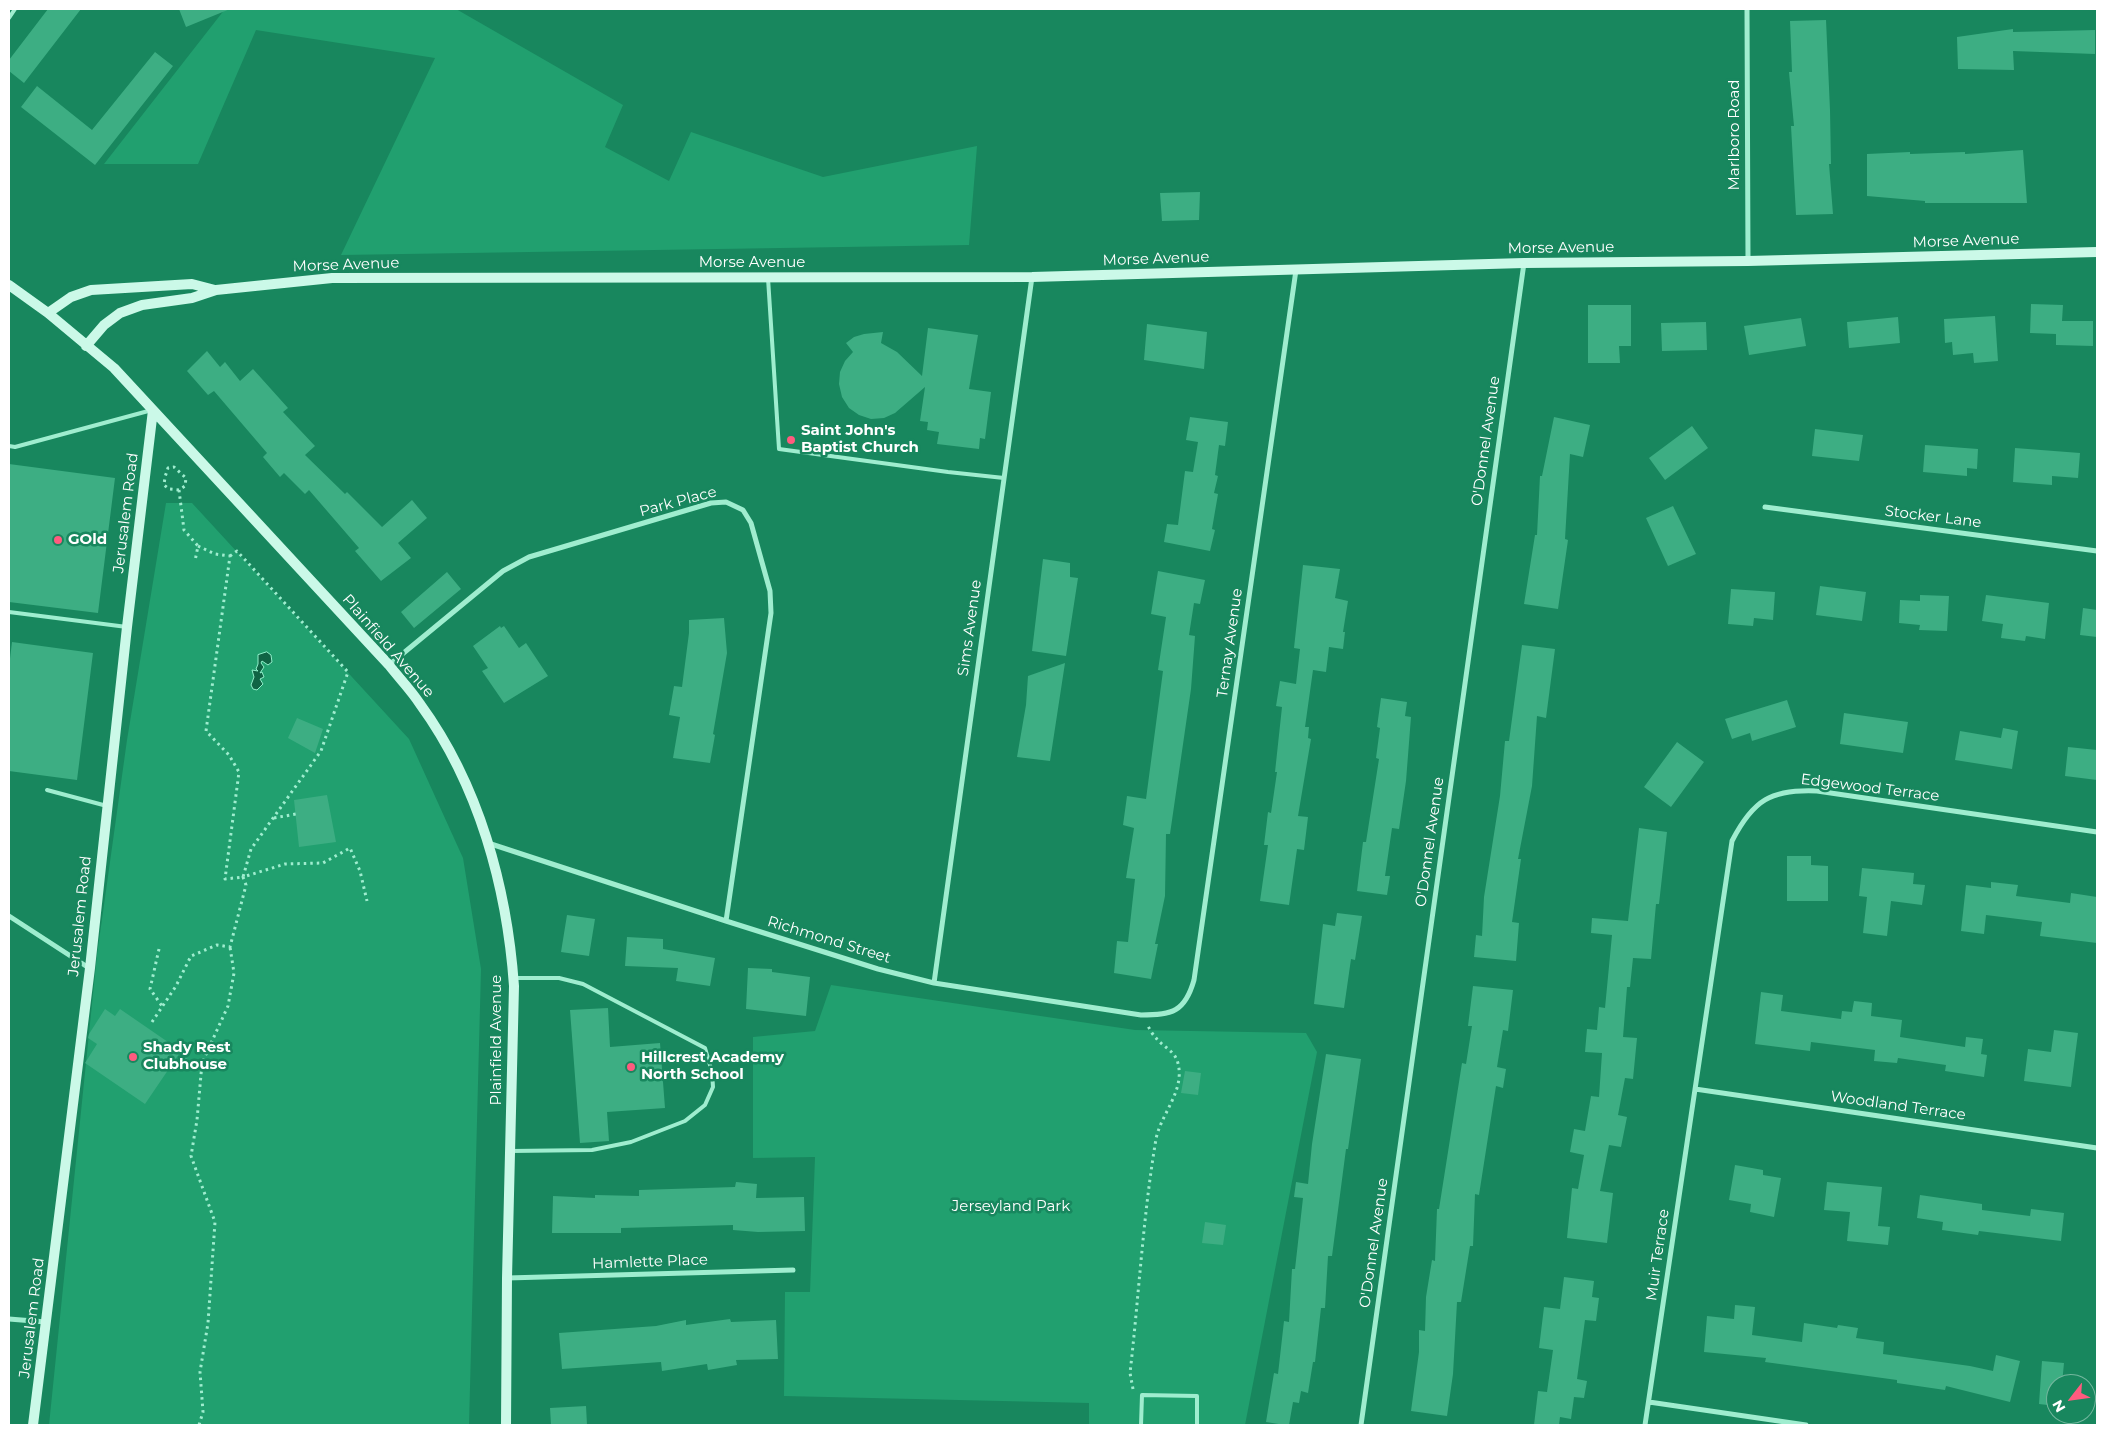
<!DOCTYPE html>
<html>
<head>
<meta charset="utf-8">
<style>
	body { margin:0 }
	#map { position:relative; width:2106px; height:1434px; overflow:hidden; background:#18875e; font-family:Montserrat,sans-serif }
	canvas { display:block }
	.frame { position:absolute; inset:0; border:10px solid #fff; pointer-events:none }
	.north { position:absolute; left:2046px; top:1374px; width:50px; height:50px; box-sizing:border-box; background:#18875e; border:1px solid #74b79e; border-radius:50%; rotate:240deg; font-size:14px; font-weight:700; line-height:20px; text-align:center; color:#fff }
	.north::after { content:''; display:block; margin:auto; width:18px; height:22px; background:#ff5b7f; clip-path:polygon(50% 0,100% 100%,50% 72%,0 100%) }
</style>
</head>
<body>
<div id="map">
<canvas width="2106" height="1434"></canvas>
<div class="frame"></div>
<div class="north">N</div>
</div>
<script>
const c = document.querySelector('canvas').getContext('2d');
c.lineJoin = 'round';
function fillPath(path, color) {
  c.fillStyle = color;
  c.fill(path, 'evenodd');
}
function stroke(path, color, width, dash) {
  c.strokeStyle = color;
  c.lineWidth = width;
  c.lineCap = dash ? 'butt' : 'round';
  c.setLineDash(dash || []);
  c.stroke(path);
}
function write(font, color, halo, rows, align = 'center') {
  c.font = font + ' Montserrat,sans-serif';
  c.lineWidth = 5;
  c.setLineDash([]);
  c.textBaseline = 'middle';
  c.strokeStyle = halo;
  c.fillStyle = color;
  for (const [text, x, y, turn = 0] of rows) {
    c.save();
    c.translate(x, y);
    c.rotate((+turn || 0) * Math.PI / 180);
    c.textAlign = isNaN(turn) ? turn : align;
    if (halo) c.strokeText(text, 0, 0);
    c.fillText(text, 0, 0);
    c.restore();
  }
}
fillPath(new Path2D(`
	M 225,9 L 456,9 L 623,105 L 605,147 L 669,181 L 691,132 L 823,177 L 977,146 L 969,245 L 341,255 L 435,58 L 256,30 L 198,164 L 104,164 Z
	M 166,503 L 192,503 L 409,739 L 463,858 L 481,969 L 469,1425 L 49,1425 L 97,955 L 127,740 Z
	M 831,985 L 1135,1030 L 1306,1033 L 1317,1052 L 1245,1425 L 1089,1425 L 1089,1403 L 784,1396 L 785,1292 L 810,1292 L 815,1157 L 753,1158 L 753,1037 L 815,1031 Z`), '#21a06f');
const water = new Path2D(`
	M 267,652 L 271,655 L 272,662 L 268,665 L 262,661 L 261,663 L 264,667 L 260,673 L 262,672 L 264,677 L 260,679 L 263,684 L 257,690 L 253,689 L 251,685 L 254,677 L 252,670 L 258,671 L 256,669 L 258,664 L 258,655 Z`);
fillPath(water, '#106445');
stroke(water, '#91efca', 1);
fillPath(new Path2D(`
	M 48,9 L 81,9 L 24,83 L 9,71 L 9,60 Z
	M 179,9 L 230,9 L 186,27 Z
	M 1826,20 L 1830,110 L 1831,164 L 1829,164 L 1833,214 L 1796,215 L 1791,126 L 1794,126 L 1789,72 L 1792,72 L 1790,21 Z
	M 2013,29 L 2013,32 L 2095,30 L 2095,54 L 2013,51 L 2014,70 L 1958,69 L 1957,37 Z
	M 155,52 L 173,66 L 95,165 L 21,107 L 37,86 L 92,130 Z
	M 2023,150 L 2027,203 L 1925,203 L 1925,201 L 1867,196 L 1867,154 L 1910,152 L 1910,154 L 1965,152 L 1965,154 Z
	M 1200,192 L 1199,220 L 1162,221 L 1160,193 Z
	M 2031,304 L 2063,305 L 2062,321 L 2093,321 L 2093,346 L 2056,345 L 2056,334 L 2030,333 Z
	M 1588,305 L 1631,305 L 1631,346 L 1619,346 L 1620,363 L 1588,363 Z
	M 1995,316 L 1998,361 L 1974,363 L 1973,353 L 1953,355 L 1952,342 L 1945,343 L 1944,319 Z
	M 1898,317 L 1900,343 L 1849,348 L 1847,322 Z
	M 1801,318 L 1806,346 L 1749,355 L 1744,326 Z
	M 1706,322 L 1707,350 L 1662,351 L 1661,323 Z
	M 1147,324 L 1207,332 L 1204,369 L 1144,360 Z
	M 928,328 L 978,335 L 969,389 L 991,392 L 985,439 L 980,438 L 979,449 L 937,444 L 939,432 L 927,430 L 928,422 L 920,421 L 925,387 L 895,413 L 884,418 L 871,419 L 859,415 L 849,408 L 842,397 L 839,384 L 840,372 L 845,361 L 853,352 L 846,343 L 854,337 L 864,334 L 883,332 L 881,343 L 897,352 L 922,376 Z
	M 207,351 L 220,367 L 225,362 L 240,381 L 253,369 L 288,408 L 283,412 L 315,446 L 305,455 L 345,494 L 347,492 L 382,527 L 412,500 L 427,518 L 398,543 L 411,558 L 381,581 L 355,551 L 359,548 L 309,490 L 305,494 L 284,473 L 280,477 L 263,457 L 267,453 L 214,391 L 208,395 L 187,371 Z
	M 1190,417 L 1228,422 L 1225,446 L 1219,445 L 1215,475 L 1218,476 L 1214,493 L 1218,494 L 1212,529 L 1215,530 L 1210,551 L 1164,542 L 1167,524 L 1178,525 L 1185,471 L 1193,472 L 1198,442 L 1186,440 Z
	M 1554,417 L 1590,425 L 1583,457 L 1570,454 L 1565,539 L 1568,540 L 1558,609 L 1524,604 L 1535,535 L 1537,535 L 1540,476 L 1542,476 Z
	M 1692,426 L 1708,448 L 1665,480 L 1649,458 Z
	M 1815,429 L 1863,435 L 1859,461 L 1812,456 Z
	M 1925,445 L 1978,449 L 1977,469 L 1967,468 L 1967,476 L 1923,472 Z
	M 2015,448 L 2080,453 L 2078,478 L 2052,476 L 2052,485 L 2013,482 Z
	M 9,464 L 115,478 L 98,613 L 9,602 Z
	M 1673,506 L 1696,554 L 1668,566 L 1646,518 Z
	M 1043,559 L 1070,563 L 1070,577 L 1078,578 L 1066,656 L 1032,651 Z
	M 1303,565 L 1340,569 L 1335,598 L 1348,601 L 1343,632 L 1345,632 L 1343,649 L 1329,647 L 1326,672 L 1313,670 L 1305,727 L 1309,727 L 1308,738 L 1311,739 L 1298,816 L 1308,817 L 1304,850 L 1297,849 L 1289,905 L 1260,901 L 1268,845 L 1264,845 L 1268,812 L 1271,813 L 1277,772 L 1275,772 L 1282,707 L 1276,706 L 1280,681 L 1296,684 L 1300,649 L 1294,648 Z
	M 1158,571 L 1205,580 L 1200,604 L 1194,603 L 1189,635 L 1195,636 L 1191,689 L 1170,834 L 1166,834 L 1165,896 L 1155,944 L 1158,944 L 1151,979 L 1114,973 L 1117,941 L 1128,942 L 1135,879 L 1126,878 L 1134,828 L 1123,825 L 1127,796 L 1146,799 L 1163,671 L 1158,670 L 1166,617 L 1151,614 Z
	M 447,572 L 461,589 L 414,628 L 401,612 Z
	M 1820,586 L 1866,592 L 1862,621 L 1816,615 Z
	M 1731,589 L 1775,592 L 1773,620 L 1754,618 L 1753,626 L 1728,624 Z
	M 1920,595 L 1949,596 L 1947,631 L 1919,630 L 1920,625 L 1899,623 L 1900,600 L 1920,601 Z
	M 1986,595 L 2049,603 L 2045,639 L 2026,636 L 2025,641 L 2001,638 L 2003,624 L 1982,621 Z
	M 2083,608 L 2097,610 L 2097,637 L 2080,635 Z
	M 724,618 L 727,653 L 713,734 L 715,735 L 710,763 L 673,758 L 680,717 L 669,715 L 674,686 L 682,687 L 689,633 L 689,620 Z
	M 500,626 L 501,628 L 504,626 L 519,648 L 526,643 L 548,676 L 504,703 L 482,671 L 488,668 L 473,646 Z
	M 12,642 L 93,653 L 77,780 L 9,771 L 9,667 Z
	M 1522,645 L 1555,649 L 1546,718 L 1537,716 L 1532,786 L 1518,859 L 1521,859 L 1512,922 L 1519,923 L 1516,961 L 1474,957 L 1476,935 L 1482,936 L 1484,897 L 1500,796 L 1505,741 L 1509,741 Z
	M 1065,663 L 1050,761 L 1017,757 L 1026,705 L 1028,676 Z
	M 1381,698 L 1407,702 L 1405,716 L 1411,717 L 1406,781 L 1399,829 L 1392,828 L 1385,876 L 1390,876 L 1387,895 L 1357,891 L 1363,842 L 1366,842 L 1379,759 L 1376,758 L 1380,728 L 1377,727 Z
	M 1787,700 L 1796,727 L 1752,741 L 1750,733 L 1732,739 L 1725,719 Z
	M 1844,713 L 1908,722 L 1903,753 L 1840,744 Z
	M 297,718 L 323,729 L 315,753 L 288,738 Z
	M 2003,728 L 2018,731 L 2012,769 L 1955,760 L 1960,731 L 2001,738 Z
	M 1677,742 L 1704,762 L 1671,807 L 1644,787 Z
	M 2068,747 L 2097,750 L 2097,780 L 2065,776 Z
	M 327,795 L 336,842 L 299,847 L 294,800 Z
	M 1639,828 L 1667,832 L 1659,904 L 1656,904 L 1651,959 L 1633,958 L 1630,987 L 1627,987 L 1623,1037 L 1637,1038 L 1633,1079 L 1625,1078 L 1618,1115 L 1627,1117 L 1621,1147 L 1609,1145 L 1600,1191 L 1613,1193 L 1607,1243 L 1567,1238 L 1572,1188 L 1578,1189 L 1584,1155 L 1570,1152 L 1574,1129 L 1585,1131 L 1591,1096 L 1599,1097 L 1602,1053 L 1585,1052 L 1587,1029 L 1597,1030 L 1599,1007 L 1605,1008 L 1612,935 L 1591,933 L 1592,918 L 1628,921 Z
	M 1787,856 L 1811,856 L 1811,865 L 1828,866 L 1828,901 L 1787,901 Z
	M 1862,868 L 1914,873 L 1913,884 L 1925,885 L 1922,905 L 1891,901 L 1887,936 L 1863,933 L 1867,897 L 1859,896 Z
	M 1991,882 L 2018,885 L 2016,896 L 2070,903 L 2071,893 L 2097,897 L 2097,943 L 2040,936 L 2042,922 L 1986,915 L 1984,934 L 1961,931 L 1966,885 L 1991,888 Z
	M 1337,913 L 1362,916 L 1355,960 L 1351,959 L 1344,1008 L 1314,1004 L 1323,924 L 1335,926 Z
	M 567,915 L 595,919 L 589,956 L 561,952 Z
	M 627,937 L 663,939 L 663,949 L 715,958 L 710,986 L 676,981 L 678,968 L 625,966 Z
	M 748,968 L 772,969 L 772,972 L 810,977 L 806,1016 L 746,1009 Z
	M 1473,986 L 1513,990 L 1508,1031 L 1503,1030 L 1497,1067 L 1506,1069 L 1503,1088 L 1496,1086 L 1479,1195 L 1475,1194 L 1473,1246 L 1470,1246 L 1461,1302 L 1457,1302 L 1453,1374 L 1447,1416 L 1411,1411 L 1419,1352 L 1419,1330 L 1425,1331 L 1426,1297 L 1432,1260 L 1435,1261 L 1437,1209 L 1439,1209 L 1462,1063 L 1466,1064 L 1472,1026 L 1468,1026 Z
	M 1761,992 L 1783,995 L 1781,1011 L 1841,1019 L 1842,1011 L 1852,1012 L 1854,1001 L 1872,1003 L 1871,1016 L 1902,1020 L 1900,1037 L 1965,1047 L 1966,1037 L 1983,1039 L 1981,1054 L 1987,1055 L 1984,1077 L 1945,1071 L 1946,1065 L 1898,1058 L 1897,1063 L 1874,1061 L 1875,1050 L 1811,1042 L 1810,1051 L 1755,1044 Z
	M 608,1008 L 610,1047 L 660,1043 L 665,1108 L 607,1112 L 609,1141 L 580,1143 L 570,1010 Z
	M 105,1009 L 115,1016 L 120,1009 L 181,1051 L 145,1104 L 85,1063 L 97,1044 L 88,1038 L 89,1034 Z
	M 2054,1030 L 2078,1033 L 2071,1087 L 2024,1081 L 2028,1049 L 2051,1052 Z
	M 1326,1054 L 1361,1059 L 1348,1149 L 1346,1149 L 1332,1256 L 1328,1256 L 1325,1308 L 1321,1308 L 1315,1362 L 1313,1362 L 1308,1393 L 1301,1391 L 1299,1403 L 1293,1402 L 1289,1425 L 1285,1425 L 1266,1422 L 1274,1373 L 1278,1374 L 1284,1321 L 1289,1322 L 1292,1269 L 1295,1269 L 1303,1198 L 1294,1197 L 1296,1182 L 1308,1184 L 1312,1144 Z
	M 1185,1071 L 1201,1073 L 1198,1095 L 1181,1093 Z
	M 1735,1165 L 1763,1170 L 1763,1175 L 1781,1178 L 1774,1217 L 1750,1212 L 1751,1204 L 1729,1200 Z
	M 736,1182 L 757,1184 L 756,1198 L 804,1197 L 805,1231 L 758,1232 L 733,1230 L 733,1225 L 621,1228 L 621,1233 L 552,1233 L 553,1196 L 595,1198 L 595,1195 L 639,1196 L 639,1190 L 735,1187 Z
	M 1827,1182 L 1882,1187 L 1878,1226 L 1890,1227 L 1888,1245 L 1847,1241 L 1850,1212 L 1824,1210 Z
	M 1920,1195 L 1982,1204 L 1982,1210 L 2030,1216 L 2031,1209 L 2064,1213 L 2061,1241 L 1979,1231 L 1978,1235 L 1942,1230 L 1943,1222 L 1917,1218 Z
	M 1205,1222 L 1226,1225 L 1223,1245 L 1202,1243 Z
	M 1564,1277 L 1594,1281 L 1592,1297 L 1599,1298 L 1596,1321 L 1585,1320 L 1577,1379 L 1587,1381 L 1584,1398 L 1574,1397 L 1571,1419 L 1560,1417 L 1559,1425 L 1534,1425 L 1538,1391 L 1547,1392 L 1553,1350 L 1539,1348 L 1544,1307 L 1560,1309 Z
	M 1735,1305 L 1755,1307 L 1752,1335 L 1802,1342 L 1804,1323 L 1837,1328 L 1838,1325 L 1858,1328 L 1856,1338 L 1884,1342 L 1883,1354 L 1970,1366 L 1993,1371 L 1996,1355 L 2020,1361 L 2010,1402 L 1946,1386 L 1945,1390 L 1897,1383 L 1897,1380 L 1765,1362 L 1766,1358 L 1704,1352 L 1707,1316 L 1734,1319 Z
	M 730,1319 L 731,1322 L 776,1320 L 778,1359 L 736,1360 L 737,1365 L 708,1370 L 707,1364 L 662,1371 L 661,1362 L 562,1369 L 559,1333 L 656,1326 L 686,1320 L 686,1325 Z
	M 2042,1361 L 2064,1363 L 2062,1384 L 2056,1384 L 2056,1406 L 2039,1404 Z
	M 586,1406 L 587,1425 L 551,1425 L 550,1408 Z`), '#3dae83');
stroke(new Path2D(`
	M 179,490 L 169,489 L 164,485 L 165,477 L 168,468 L 174,467 L 186,478 L 185,486 L 179,490 L 184,530 L 198,546 L 195,561
	M 198,546 L 215,554 L 230,556 L 206,731 L 229,755 L 239,772 L 225,879 L 243,877 L 251,849 L 321,751 L 348,672 L 237,551 L 230,556
	M 274,818 L 296,814
	M 159,949 L 150,989 L 162,1006
	M 152,1022 L 176,986 L 191,956 L 217,945 L 230,947 L 246,885 L 243,877 L 285,864 L 323,863 L 350,848 L 360,871 L 367,901
	M 185,1060 L 202,1063 L 228,1006 L 234,973 L 230,947
	M 1133,1389 L 1130,1373 C 1139,1295 1143,1216 1156,1139 C 1161,1113 1187,1089 1177,1060 C 1173,1050 1162,1046 1156,1038 C 1153,1035 1150,1030 1148,1026
	M 199,1425 L 203,1412 L 200,1372 L 208,1323 L 215,1222 L 191,1156 L 197,1120 L 202,1063`), '#9fedcf', 3, [2.5, 4]);
stroke(new Path2D(`
	M 9,18 L 15,9
	M 768,278 L 779,449 L 948,472 L 1004,478
	M 9,446 L 15,447 L 152,410
	M 9,612 L 127,627
	M 47,790 L 107,806
	M 511,1151 L 592,1150 L 631,1142 L 685,1121 L 705,1105 L 713,1087 L 712,1072 L 705,1048 L 583,984 L 559,978 L 513,978
	M 1141,1425 L 1142,1395 L 1197,1396 L 1197,1425`), '#9fedcf', 4);
stroke(new Path2D(`
	M 1747,9 L 1748,261
	M 1765,507 L 2097,551
	M 389,665 L 503,571 L 529,557 L 711,503 L 726,502 L 743,510 L 751,523 L 770,591 L 771,613 L 726,921
	M 488,843 L 726,921 L 878,969 L 934,983 L 1141,1015 C 1172,1015 1185,1012 1194,980 L 1296,270
	M 9,916 L 89,968
	M 934,983 L 1032,277
	M 1695,1089 L 2097,1148
	M 507,1278 L 793,1270
	M 9,1319 L 46,1322
	M 1649,1402 L 1806,1425
	M 1361,1425 L 1524,263
	M 1645,1425 L 1732,841 C 1753,800 1771,789 1817,791 L 2097,832`), '#9fedcf', 5);
stroke(new Path2D(`
	M 9,285 L 48,313 L 114,368 L 389,665 C 399,678 411,690 420,704 C 479,785 507,887 514,986 L 507,1278 L 506,1425
	M 48,313 L 71,297 L 91,290 L 192,284 L 215,290
	M 86,346 L 104,325 L 120,313 L 142,305 L 192,298 L 216,290 L 332,278 L 1032,277 L 1524,263 L 1748,261 L 2097,252
	M 33,1425 L 90,968 L 127,627 L 153,410`), '#cbf9e8', 10);
for (const [x, y, r, color] of [
	[791,440,5,"#ff5b7f"],
	[58,540,5,"#ff5b7f"],
	[133,1057,5,"#ff5b7f"],
	[631,1067,5,"#ff5b7f"]
]) {
  const dot = new Path2D();
  dot.arc(x, y, r, 0, 2 * Math.PI);
  c.fillStyle = color;
  c.fill(dot);
  stroke(dot, '#18875e', 2);
}
write('15px', '#fff', '#18875e', [
	["Marlboro Road",1735,135,-90],
	["Morse Avenue",1966,241,-2],
	["Morse Avenue",1561,248,-1],
	["Morse Avenue",1156,259,-2],
	["Morse Avenue",752,263],
	["Morse Avenue",346,265,-2],
	["O'Donnel Avenue",1486,441,-82],
	["Park Place",678,502,-15],
	["Jerusalem Road",126,513,-83],
	["Stocker Lane",1933,517,7],
	["Sims Avenue",970,628,-82],
	["Ternay Avenue",1230,643,-82],
	["Plainfield Avenue",388,646,49],
	["Edgewood Terrace",1870,788,7],
	["O'Donnel Avenue",1430,842,-82],
	["Jerusalem Road",80,916,-84],
	["Richmond Street",829,940,17],
	["Plainfield Avenue",497,1040,-90],
	["Woodland Terrace",1898,1106,8],
	["O'Donnel Avenue",1374,1243,-82],
	["Muir Terrace",1658,1255,-82],
	["Hamlette Place",650,1262,-2],
	["Jerusalem Road",32,1318,-83]
]);
write('bold 15px', '#fff', '#18875e', [
	["Saint John's",801,431],
	["Baptist Church",801,448],
	["GOld",68,540],
	["Shady Rest",143,1048],
	["Clubhouse",143,1065],
	["Hillcrest Academy",641,1058],
	["North School",641,1075]
], 'left');
write('15px', '#fff', '#18875e', [
	["Jerseyland Park",1011,1207]
]);
</script>
</body>
</html>
